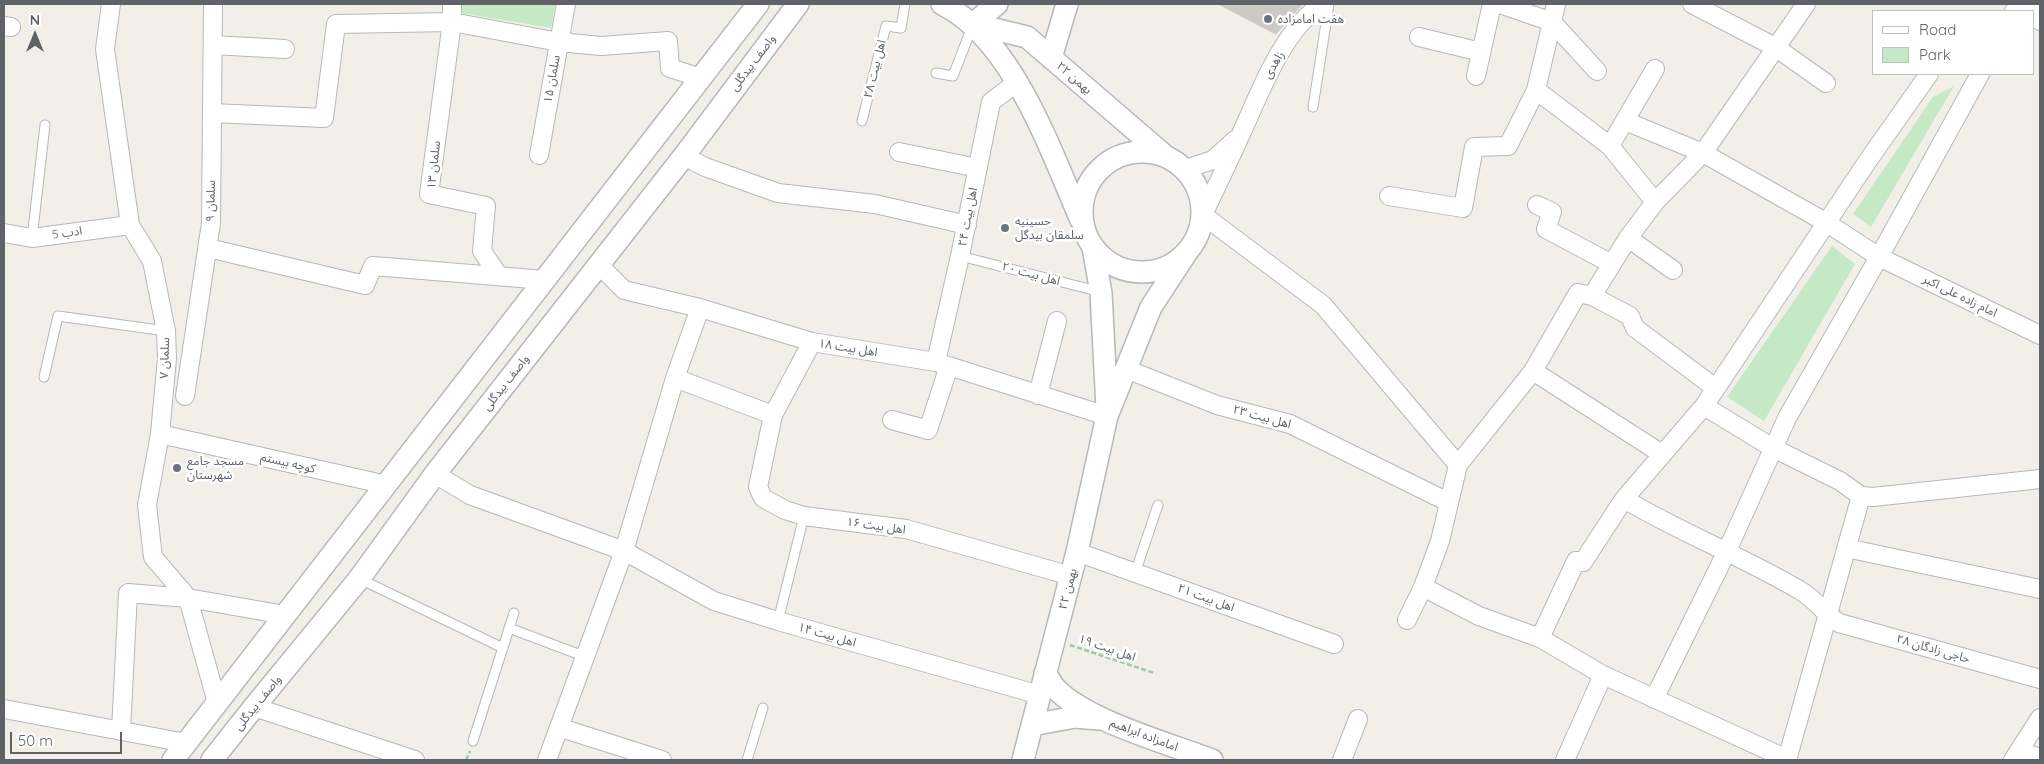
<!DOCTYPE html>
<html>
<head>
<meta charset="utf-8">
<style>
	body { margin:0 }
	#map { position:relative; width:2044px; height:764px; overflow:hidden; background:#f1efe8; font-family:Quicksand,sans-serif }
	canvas { display:block }
	.frame { position:absolute; inset:0; border:5px solid #5f6368; pointer-events:none }
	.legend { position:absolute; left:1872px; top:10px; width:162px; height:65px; box-sizing:border-box; background:#fff; border:1px solid #bfc1c3; margin:0; padding:6px 9px; list-style:none; font-size:15px; color:#5f6368 }
	.legend li { display:flex; align-items:center; gap:10px; height:25px }
	.legend b { width:25px; border:1px solid #bfc1c3 }
	.north { position:absolute; left:10px; top:10px; width:50px; height:50px; -webkit-text-stroke:4px #fff; paint-order:stroke; rotate:0deg; font-size:14px; font-weight:700; line-height:20px; text-align:center; color:#5f6368 }
	.north::after { content:''; display:block; margin:auto; width:18px; height:22px; background:#5f6368; clip-path:polygon(50% 0,100% 100%,50% 72%,0 100%) }
	.scale { position:absolute; left:10px; top:732px; width:112px; height:22px; box-sizing:border-box; border:2px solid #5f6368; border-top:0; padding-left:6px; font-size:15px; line-height:18px; white-space:nowrap; color:#5f6368; -webkit-text-stroke:4px #fff; paint-order:stroke }
</style>
</head>
<body>
<div id="map">
<canvas width="2044" height="764"></canvas>
<div class="frame"></div>
<ul class="legend">
<li><b style="height:6px;background:#fff"></b>Road</li>
<li><b style="height:14px;background:#c5e8c5"></b>Park</li>
</ul>
<div class="north">N</div>
<div class="scale">50 m</div>
</div>
<script>
const c = document.querySelector('canvas').getContext('2d');
c.lineJoin = 'round';
function fillPath(path, color) {
  c.fillStyle = color;
  c.fill(path, 'evenodd');
}
function stroke(path, color, width, dash) {
  c.strokeStyle = color;
  c.lineWidth = width;
  c.lineCap = dash ? 'butt' : 'round';
  c.setLineDash(dash || []);
  c.stroke(path);
}
function write(font, color, halo, rows, align = 'center') {
  c.font = font + ' Quicksand,"Noto Sans Arabic",sans-serif';
  c.lineWidth = 5;
  c.setLineDash([]);
  c.textBaseline = 'middle';
  c.strokeStyle = halo;
  c.fillStyle = color;
  for (const [text, x, y, turn = 0] of rows) {
    c.save();
    c.translate(x, y);
    c.rotate((+turn || 0) * Math.PI / 180);
    c.textAlign = isNaN(turn) ? turn : align;
    if (halo) c.strokeText(text, 0, 0);
    c.fillText(text, 0, 0);
    c.restore();
  }
}
fillPath(new Path2D(`
	M 462,4 L 555,4 L 551,28 L 462,13 Z
	M 1954,86 L 1871,227 L 1853,214 L 1933,97 Z
	M 1832,246 L 1855,264 L 1764,421 L 1727,397 Z`), '#c5e8c5');
const building = new Path2D(`
	M 1218,4 L 1303,4 L 1276,34 Z`);
fillPath(building, '#cccac5');
stroke(building, '#d6d1c6', 1);
const service = new Path2D(`
	M 936,73 L 953,76 L 972,27
	M 1313,107 L 1329,4
	M 862,121 L 886,26 L 901,28 L 905,4
	M 32,238 L 45,125
	M 960,256 L 1101,292
	M 44,377 L 58,316 L 166,331
	M 1135,573 L 1158,505
	M 360,579 L 503,648
	M 778,621 L 804,516
	M 509,628 L 586,657
	M 473,741 L 514,613
	M 747,760 L 763,708`);
const minor = new Path2D(`
	M 111,4 L 105,49 L 130,225 L 152,261 L 166,331 L 167,358 L 160,434 L 147,505 L 153,557 L 188,598 L 217,703
	M 452,4 L 452,22 L 429,194 L 486,206 L 482,251 L 499,276
	M 1321,4 C 1280,35 1261,91 1240,136 C 1228,163 1215,189 1203,215 L 1323,305 L 1458,465
	M 1500,4 L 1552,22 L 1536,90 L 1610,146 L 1655,202 L 1703,153 L 1806,4
	M 1556,4 L 1552,22 L 1597,71
	M 1692,4 L 1775,47 L 1826,83
	M 2032,4 L 2040,21
	M 2014,11 L 2019,4
	M 4,26 L 11,27
	M 1419,37 L 1481,52
	M 213,45 L 285,49
	M 1929,74 L 1869,159 L 1704,406 L 1624,499 C 1681,533 1744,557 1801,591 C 1816,600 1825,614 1839,623 L 2040,679
	M 1476,76 L 1492,4
	M 212,113 L 324,118 L 336,24 L 452,22 L 559,42 L 601,46 L 668,41 L 670,68 L 701,78
	M 1625,121 L 1703,153 L 1827,223 L 1879,257 L 2040,335
	M 1610,146 L 1655,69
	M 899,152 L 978,168
	M 539,155 L 566,4
	M 684,156 L 705,167 L 778,193 L 875,204 L 967,225
	M 1185,169 L 1213,160 L 1235,140
	M 1389,196 L 1463,208 L 1474,147 L 1508,146 L 1536,90
	M 1655,202 L 1628,238 L 1592,296 L 1630,316 L 1635,328 L 1714,387
	M 1537,205 L 1552,212 L 1546,229 L 1612,264
	M 4,233 L 32,238 L 130,225
	M 1628,238 L 1673,270
	M 208,248 L 365,285 L 373,266 L 545,280
	M 599,265 L 624,290 L 700,308 L 812,342 L 936,362 L 1107,416
	M 700,308 L 675,378 L 773,415 L 812,342
	M 936,362 L 960,256 L 991,102 L 1016,83
	M 1126,369 L 1217,405 L 1290,424 L 1448,502
	M 1533,371 L 1662,454
	M 1038,395 L 1057,321
	M 185,396 L 211,223 L 213,4
	M 1704,406 L 1773,448 L 1840,481 L 1861,496 L 1873,497 L 2040,479
	M 773,415 L 758,487 L 763,498 L 785,510 L 804,516 L 906,529 L 1071,576
	M 892,420 L 928,430 L 949,366
	M 160,434 L 387,485
	M 435,474 L 470,495 L 624,551 L 714,601 L 778,621 L 1040,695
	M 1846,548 L 2040,589
	M 1077,552 L 1334,644
	M 1423,587 L 1479,616 L 1540,638 L 1603,675 L 1787,759
	M 1407,620 L 1423,587 L 1440,541 L 1458,465 L 1533,371 L 1578,293 L 1592,296
	M 1540,638 L 1576,561 L 1583,562 L 1624,499
	M 1654,699 L 1727,551 L 1787,418 L 1879,257 L 1980,74
	M 254,707 L 415,760
	M 4,709 L 186,743
	M 561,728 L 662,760
	M 121,731 L 128,593 L 188,598 L 285,615
	M 2019,751 L 2040,758
	M 547,760 L 624,551 L 675,378
	M 1342,760 L 1358,719
	M 1565,760 L 1603,675
	M 1787,760 L 1861,496
	M 2013,760 L 2040,718`);
const tertiary = new Path2D(`
	M 942,4 C 1013,39 1050,150 1081,220
	M 973,24 L 1027,37 L 1164,155
	M 973,24 L 997,4
	M 1051,58 L 1067,4
	M1082 212a60 60 0 1 1 120 0a60 60 0 1 1-120 0Z
	M 1093,247 L 1101,293 L 1107,408
	M 1045,673 C 1049,678 1052,685 1056,689 C 1087,721 1170,744 1212,760
	M 1032,725 L 1075,717 L 1099,719
	M 173,760 L 758,4
	M 212,760 L 254,707 L 359,579 L 435,474 L 684,156 L 798,4
	M 1023,760 L 1077,552 L 1107,416 L 1151,307 L 1187,252`);
stroke(service, '#b5b8bc', 11);
stroke(minor, '#b5b8bc', 20);
stroke(tertiary, '#b5b8bc', 24);
stroke(new Path2D(`
	M 1070,645 L 1154,673
	M 466,760 L 470,751`), '#9cc7a9', 2.5, [5, 2.5]);
stroke(service, '#fff', 9);
stroke(minor, '#fff', 18);
stroke(tertiary, '#fff', 21);
for (const [x, y, r, color] of [
	[1268,19,5,"#6b7280"],
	[1005,228,5,"#6b7280"],
	[177,468,5,"#6b7280"]
]) {
  const dot = new Path2D();
  dot.arc(x, y, r, 0, 2 * Math.PI);
  c.fillStyle = color;
  c.fill(dot);
  stroke(dot, '#fff', 2);
}
write('12px', '#5b616d', '#fff', [
	["هفت امامزاده",1278,19],
	["حسینیه",1015,221],
	["سلمقان بیدگل",1015,235],
	["مسجد جامع",187,461],
	["شهرستان",187,475]
], 'left');
write('12px', '#5f6368', '#fff', [
	["واصف بیدگلی",753,63,-53],
	["زاهدی",1274,65,-60],
	["اهل بیت ۲۸",875,69,-76],
	["۲۲ بهمن",1074,78,41],
	["سلمان ۱۵",552,79,-80],
	["سلمان ۱۳",434,165,-84],
	["سلمان ۹",211,201,-89],
	["اهل بیت ۲۴",968,217,-79],
	["ادب 5",67,233,-8],
	["اهل بیت ۲۰",1031,274,15],
	["امام زاده علی اکبر",1960,296,26],
	["اهل بیت ۱۸",848,348,9],
	["سلمان ۷",165,358,-88],
	["واصف بیدگلی",506,383,-52],
	["اهل بیت ۲۳",1262,417,15],
	["کوچه بیستم",288,463,13],
	["اهل بیت ۱۶",876,526,8],
	["۲۲ بهمن",1068,589,-75],
	["اهل بیت ۲۱",1206,598,20],
	["اهل بیت ۱۴",827,635,16],
	["اهل بیت ۱۹",1107,648,19],
	["حاجی زادگان ۲۸",1933,649,16],
	["واصف بیدگلی",258,703,-51],
	["امامزاده ابراهیم",1144,735,21]
]);
</script>
</body>
</html>
